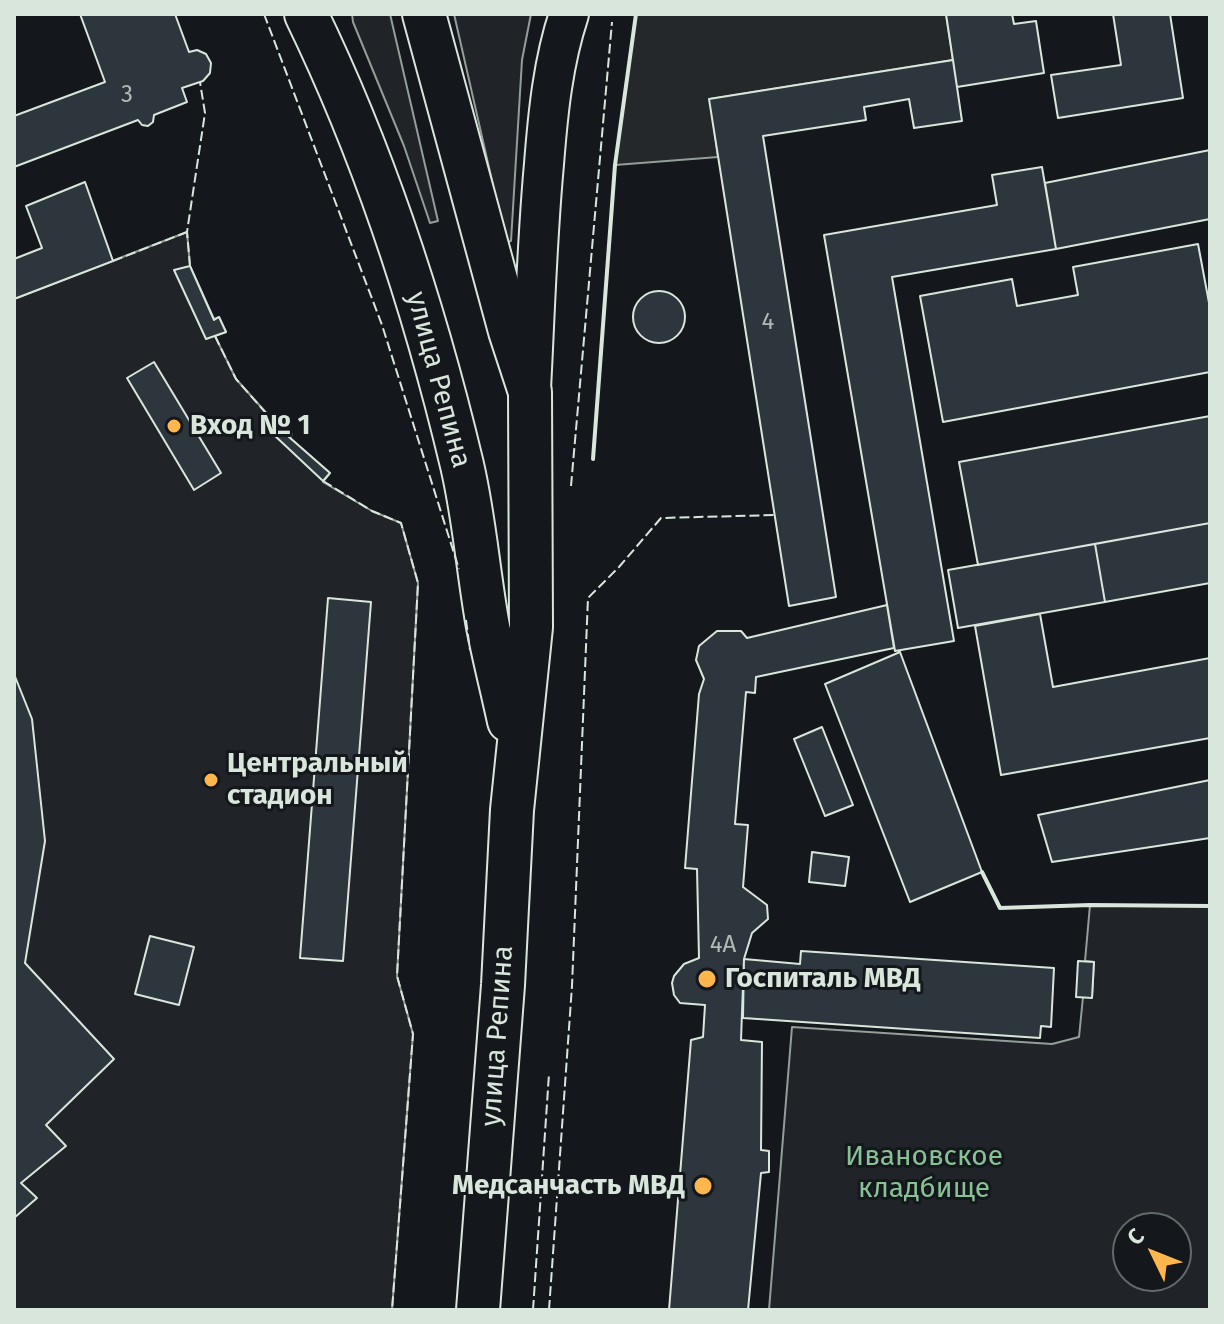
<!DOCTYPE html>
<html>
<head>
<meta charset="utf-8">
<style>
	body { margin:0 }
	#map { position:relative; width:1224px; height:1324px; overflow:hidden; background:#14181c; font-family:"Fira Sans",sans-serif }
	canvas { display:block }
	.frame { position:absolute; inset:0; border:16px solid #d8e6dc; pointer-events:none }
	.north { position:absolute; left:1112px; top:1212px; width:80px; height:80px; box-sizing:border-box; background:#14181c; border:2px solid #626a69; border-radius:50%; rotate:313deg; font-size:22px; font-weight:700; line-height:32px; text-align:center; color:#d8e6dc }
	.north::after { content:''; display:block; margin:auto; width:28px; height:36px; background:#ffb74d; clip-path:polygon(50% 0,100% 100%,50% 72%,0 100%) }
</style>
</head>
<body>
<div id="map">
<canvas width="1224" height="1324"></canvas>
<div class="frame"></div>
<div class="north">С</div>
</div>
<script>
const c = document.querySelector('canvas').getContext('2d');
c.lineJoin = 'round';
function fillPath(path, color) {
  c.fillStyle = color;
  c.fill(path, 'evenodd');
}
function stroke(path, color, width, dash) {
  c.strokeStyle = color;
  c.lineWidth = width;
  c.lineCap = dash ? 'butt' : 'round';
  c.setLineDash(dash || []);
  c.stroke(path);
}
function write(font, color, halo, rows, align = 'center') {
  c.font = font + ' "Fira Sans",sans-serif';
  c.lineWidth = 6;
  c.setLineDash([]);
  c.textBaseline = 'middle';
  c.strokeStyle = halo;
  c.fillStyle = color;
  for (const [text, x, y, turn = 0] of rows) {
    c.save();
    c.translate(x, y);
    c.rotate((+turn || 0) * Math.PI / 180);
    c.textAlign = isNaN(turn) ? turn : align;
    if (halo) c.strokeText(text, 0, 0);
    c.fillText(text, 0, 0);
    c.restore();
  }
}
const green = new Path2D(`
	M 352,14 L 390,14 L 438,221 L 430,223 L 404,146 L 353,22 Z
	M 454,14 L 531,14 L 522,60 L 511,241 L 506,242 Z
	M 187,232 L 190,266 L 214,319 L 219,317 L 226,332 L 215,336 L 236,379 L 279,427 L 282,424 L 292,434 L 290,438 L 330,473 L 323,482 L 372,511 L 401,523 L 418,583 L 397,976 L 413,1034 L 392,1310 L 14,1310 L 14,299 Z
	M 1090,905 L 1210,906 L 1210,1310 L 769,1310 L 792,1027 L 1052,1044 L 1079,1037 L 1083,997 L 1092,997 L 1094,962 L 1085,961 ZM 1128,1228 L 1176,1228 L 1176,1276 L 1128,1276 Z`);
fillPath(green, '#202428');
stroke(green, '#939e99', 2);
const parking = new Path2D(`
	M 636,14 L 946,14 L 953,60 L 710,99 L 718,157 L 615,165 Z`);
fillPath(parking, '#24282b');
stroke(parking, '#939e99', 2);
const building = new Path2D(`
	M 80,14 L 175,14 L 189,52 L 197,50 L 206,54 L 211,63 L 210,73 L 203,81 L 182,88 L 187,102 L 154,115 L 153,122 L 148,126 L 142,125 L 138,120 L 14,167 L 14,116 L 105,82 Z
	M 946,14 L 1012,14 L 1014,24 L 1036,21 L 1044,73 L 957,87 Z
	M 1113,14 L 1170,14 L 1183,98 L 1058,118 L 1051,75 L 1121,65 Z
	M 953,60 L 962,121 L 914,128 L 909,99 L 864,107 L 866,120 L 763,136 L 836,597 L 789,606 L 709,99 Z
	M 1210,150 L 1210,219 L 1056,249 L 1045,183 Z
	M 1042,167 L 1056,249 L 892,277 L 954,641 L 895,651 L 824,235 L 997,205 L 992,175 Z
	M 85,182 L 113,261 L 14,299 L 14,259 L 42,248 L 26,206 Z
	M 1198,244 L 1210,308 L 1210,372 L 943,422 L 920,296 L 1012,279 L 1017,306 L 1078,295 L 1073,267 Z
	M 190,266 L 214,320 L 219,317 L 226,332 L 206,339 L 174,270 Z
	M633 317a26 26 0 1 1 52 0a26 26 0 1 1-52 0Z
	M 154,362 L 221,473 L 194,490 L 127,378 Z
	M 1210,416 L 1210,523 L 978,565 L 959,462 Z
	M 282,424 L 292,434 L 289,437 L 330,473 L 323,481 L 273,434 Z
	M 1210,523 L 1210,583 L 1105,602 L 1095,544 Z
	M 1095,544 L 1105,602 L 958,628 L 948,570 Z
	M 328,598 L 371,602 L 343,961 L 300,958 Z
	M 887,605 L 894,648 L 756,677 L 755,693 L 746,692 L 735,824 L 748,825 L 743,887 L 767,905 L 768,919 L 752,933 L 744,959 L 741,1040 L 762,1042 L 761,1150 L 769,1151 L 769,1172 L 761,1173 L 748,1310 L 669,1310 L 691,1040 L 703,1037 L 705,1005 L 680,1003 L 674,995 L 672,983 L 674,976 L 684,964 L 699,958 L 697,869 L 685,868 L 699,694 L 704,679 L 696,660 L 699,646 L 717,631 L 741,631 L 747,638 Z
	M 1040,614 L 1053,687 L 1210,658 L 1210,738 L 1001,775 L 975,626 Z
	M 900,652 L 982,872 L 910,902 L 825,684 Z
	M 14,674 L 32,719 L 45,841 L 25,963 L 114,1059 L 46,1125 L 66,1146 L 21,1183 L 37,1198 L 14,1218 Z
	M 822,727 L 853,805 L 825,816 L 794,739 Z
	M 1210,780 L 1210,838 L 1052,862 L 1038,815 Z
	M 812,852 L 849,857 L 845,886 L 809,882 Z
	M 150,936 L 194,947 L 179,1005 L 135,994 Z
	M 801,951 L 1054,968 L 1051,1027 L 1041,1026 L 1040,1038 L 743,1018 L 744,959 L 800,964 Z
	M 1078,961 L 1094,962 L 1092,998 L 1076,997 Z`);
fillPath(building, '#2c363c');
stroke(building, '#d8e6dc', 2);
const secondary = new Path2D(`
	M 531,389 C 535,314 537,239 544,164 C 548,113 553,62 569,14`);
const primary = new Path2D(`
	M 306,14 C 376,158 425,310 462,465 C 474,516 478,569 487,621 C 493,654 502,688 509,721
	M 424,14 L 510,331 L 530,392 L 531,627 L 512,810 L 503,985 L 478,1310`);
stroke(secondary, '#d8e6dc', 42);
stroke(primary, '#d8e6dc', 46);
stroke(secondary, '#14181c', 38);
stroke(primary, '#14181c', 42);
stroke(new Path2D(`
	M 264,14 L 382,325 L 459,569
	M 113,261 L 187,232
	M 190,266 L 187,232 L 205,113 L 200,82
	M 215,336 L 236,379 L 279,428
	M 323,481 L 372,511 L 401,523 L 418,583 L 397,976 L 413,1034 L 392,1310
	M 571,486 L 612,22
	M 466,620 L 470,650
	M 533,1310 L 549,1074
	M 549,1310 L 572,986 L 588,598 L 619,567 L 661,518 L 774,515`), '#d8e6dc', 2, [10, 4]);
stroke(new Path2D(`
	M 593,459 L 615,165 L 636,14
	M 982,872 L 1000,908 L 1090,905 L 1210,906`), '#d8e6dc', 4);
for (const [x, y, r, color] of [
	[174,426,8,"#ffb74d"],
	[211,780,8,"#ffb74d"],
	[707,979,10,"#ffb74d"],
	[703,1186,10,"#ffb74d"]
]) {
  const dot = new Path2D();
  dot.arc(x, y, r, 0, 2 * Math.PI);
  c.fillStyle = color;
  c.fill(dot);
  stroke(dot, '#14181c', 3);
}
write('24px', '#adbab4', null, [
	["3",127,95],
	["4",768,322],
	["4А",723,945]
]);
write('28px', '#d8e6dc', '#14181c', [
	["улица Репина",438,380,75],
	["улица Репина",498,1036,-86]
]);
write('bold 28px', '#d8e6dc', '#14181c', [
	["Вход № 1",190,426],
	["Центральный",227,764],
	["стадион",227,796],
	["Госпиталь МВД",725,979],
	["Медсанчасть МВД",685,1186,"right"]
], 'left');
write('28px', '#8ac095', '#14181c', [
	["Ивановское",924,1157],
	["кладбище",924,1189]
]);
</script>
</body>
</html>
